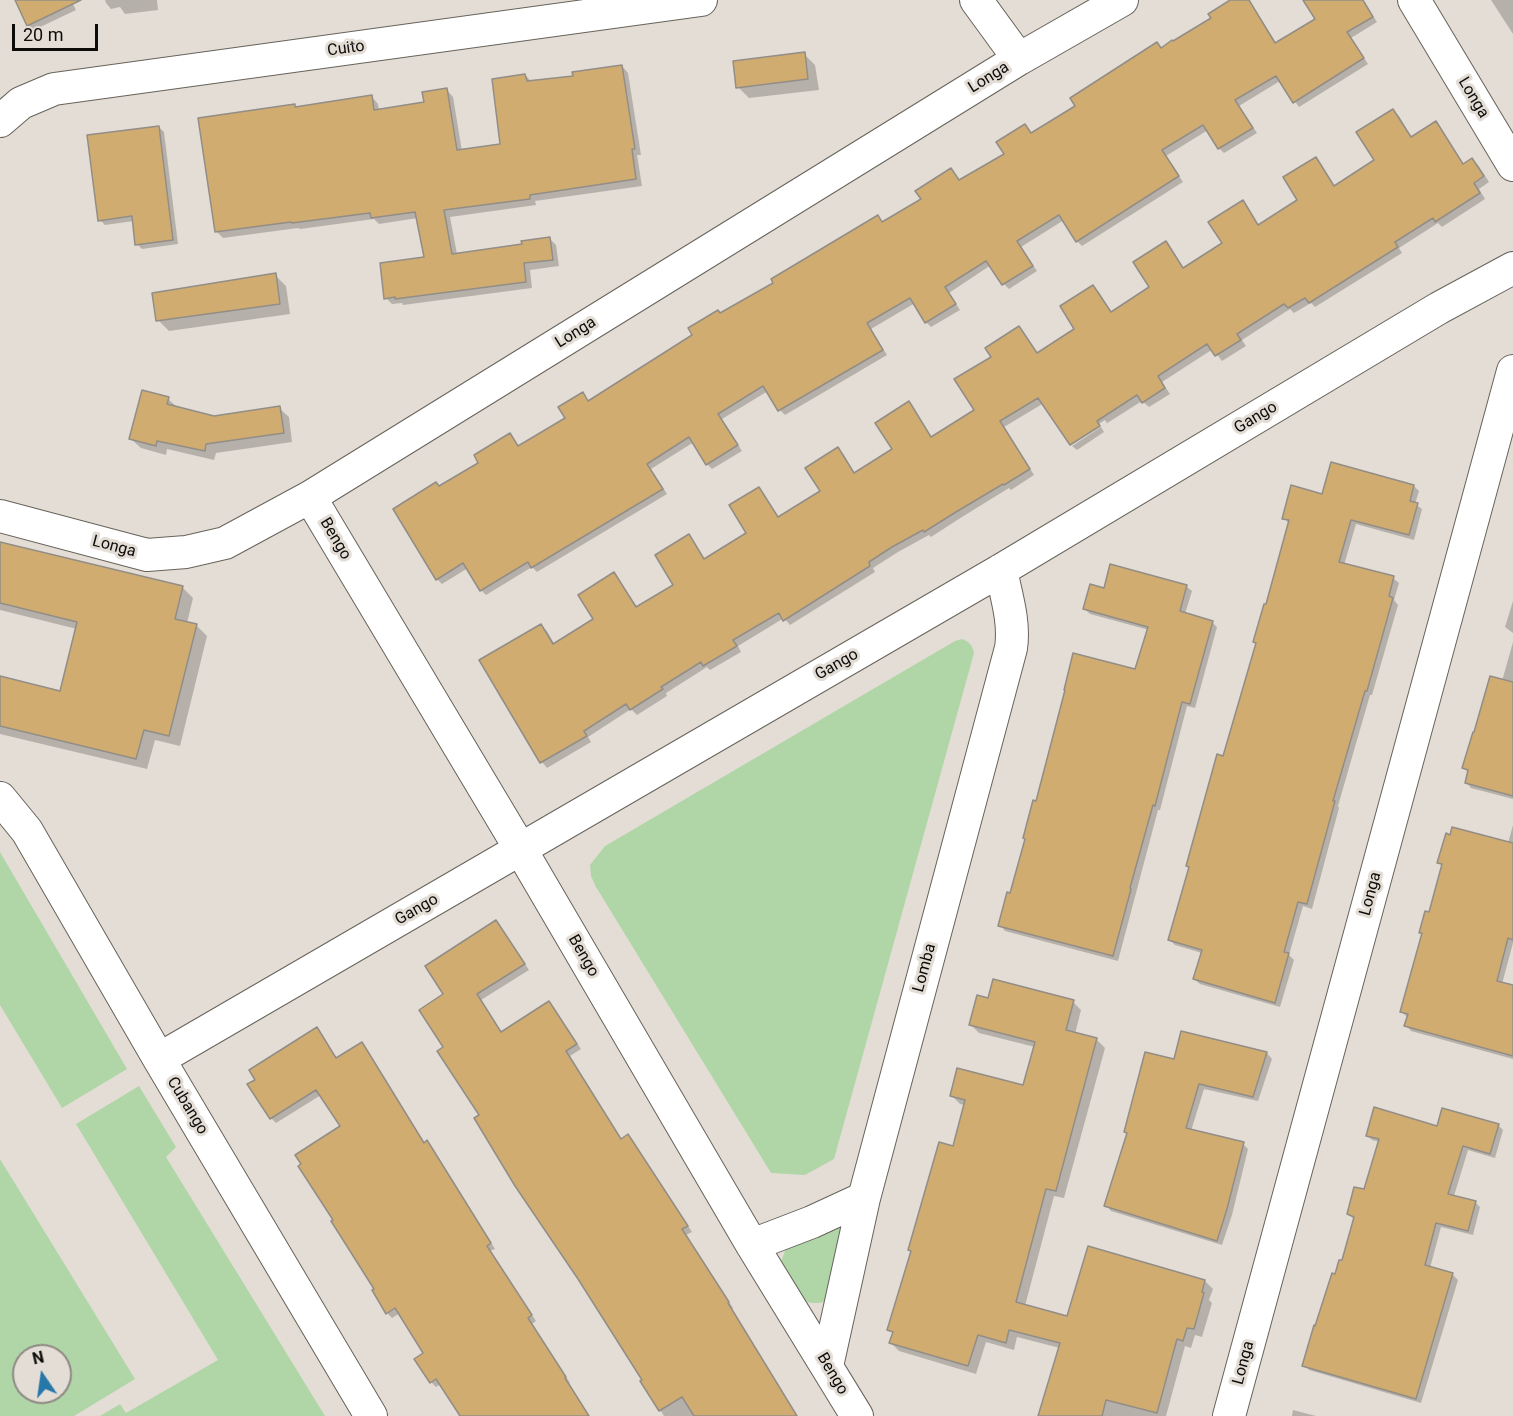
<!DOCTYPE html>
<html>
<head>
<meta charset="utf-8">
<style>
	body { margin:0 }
	#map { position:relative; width:1513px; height:1416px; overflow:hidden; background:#e3ddd5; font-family:Roboto,sans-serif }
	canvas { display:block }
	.north { position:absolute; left:12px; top:1344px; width:60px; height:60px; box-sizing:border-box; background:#e3ddd5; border:2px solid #8d8983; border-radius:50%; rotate:347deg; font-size:16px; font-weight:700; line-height:24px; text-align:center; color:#0d0c09 }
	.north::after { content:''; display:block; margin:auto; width:21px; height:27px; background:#2877a9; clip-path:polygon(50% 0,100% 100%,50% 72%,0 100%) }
	.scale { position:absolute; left:12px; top:24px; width:86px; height:27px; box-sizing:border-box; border:3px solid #0d0c09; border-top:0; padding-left:8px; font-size:18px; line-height:21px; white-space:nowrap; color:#0d0c09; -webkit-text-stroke:4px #e3ddd5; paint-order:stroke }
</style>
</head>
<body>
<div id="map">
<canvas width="1513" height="1416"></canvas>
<div class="north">N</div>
<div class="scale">20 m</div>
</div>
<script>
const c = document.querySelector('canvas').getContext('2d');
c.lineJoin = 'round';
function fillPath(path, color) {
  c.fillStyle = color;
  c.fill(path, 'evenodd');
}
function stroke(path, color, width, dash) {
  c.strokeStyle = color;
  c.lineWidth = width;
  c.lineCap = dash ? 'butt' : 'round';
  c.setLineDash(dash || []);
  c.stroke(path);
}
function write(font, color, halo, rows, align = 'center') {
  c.font = font + ' Roboto,sans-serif';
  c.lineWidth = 6;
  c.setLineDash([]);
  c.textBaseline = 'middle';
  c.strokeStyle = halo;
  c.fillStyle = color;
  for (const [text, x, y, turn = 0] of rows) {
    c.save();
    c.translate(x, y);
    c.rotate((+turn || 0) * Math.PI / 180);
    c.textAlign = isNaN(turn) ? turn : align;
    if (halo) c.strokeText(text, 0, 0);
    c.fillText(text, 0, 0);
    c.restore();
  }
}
fillPath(new Path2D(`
	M 962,639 C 970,642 972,645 974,653 L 834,1159 L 805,1175 L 771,1173 L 596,887 L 591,876 L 590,865 L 605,846 L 955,641 Z
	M 0,852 L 127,1069 L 62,1108 L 0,1005 Z
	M 139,1086 L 176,1147 L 166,1157 L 325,1416 L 100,1416 L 120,1404 L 126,1413 L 218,1360 L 76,1124 Z
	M 0,1159 L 135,1379 L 74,1416 L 0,1416 ZM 24,1356 L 60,1356 L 60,1392 L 24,1392 Z
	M 837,1225 L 844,1231 L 827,1301 C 822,1303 813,1304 808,1302 C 799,1299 786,1271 781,1262 L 786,1248 Z`), '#b0d6a8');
fillPath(new Path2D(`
	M 16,0 L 71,0 L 76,10 L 34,30 L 29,25 Z
	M 105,0 L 157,0 L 158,10 L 125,14 L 120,7 L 111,9 L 106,3 Z
	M 1233,0 L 1249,0 L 1277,44 L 1317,20 L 1305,0 L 1363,0 L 1377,22 L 1351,38 L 1368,64 L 1299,107 L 1280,81 L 1239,106 L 1257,133 L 1224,153 L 1219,148 L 1208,130 L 1166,156 L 1183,182 L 1082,246 L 1077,241 L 1064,220 L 1021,247 L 1037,271 L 1009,289 L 1004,284 L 991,265 L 949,293 L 960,310 L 931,327 L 926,322 L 915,303 L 871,329 L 887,355 L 785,415 L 780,410 L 768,391 L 722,419 L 742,451 L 712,469 L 707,464 L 694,442 L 651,469 L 667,494 L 537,572 L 532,567 L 486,595 L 481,590 L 468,568 L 442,584 L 437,579 L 439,487 L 480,463 L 510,435 L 519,447 L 567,419 L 583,394 L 589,402 L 694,335 L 721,315 L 775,284 L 877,217 L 882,222 L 923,199 L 951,170 L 960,182 L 1006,154 L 1025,126 L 1032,134 L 1077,106 L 1157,43 L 1162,49 L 1213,19 Z
	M 1491,0 L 1513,0 L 1513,34 Z
	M 804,54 L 815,65 L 819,90 L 749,98 L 738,87 Z
	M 622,66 L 628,73 L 641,155 L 637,155 L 642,186 L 535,201 L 536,205 L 450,217 L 457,254 L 523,246 L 550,239 L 556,245 L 559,266 L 530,270 L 532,288 L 403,305 L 402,303 L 392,304 L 386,298 L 426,259 L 418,218 L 379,224 L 374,219 L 300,229 L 298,228 L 223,238 L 217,232 L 294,105 L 297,109 L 372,97 L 378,104 L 379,111 L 425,103 L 447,90 L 453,97 L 462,151 L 502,145 L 525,75 L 532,82 L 574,77 Z
	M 1393,111 L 1399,116 L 1412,138 L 1436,123 L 1441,129 L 1464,165 L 1472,160 L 1478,165 L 1489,182 L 1479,189 L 1485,199 L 1442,227 L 1438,223 L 1399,248 L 1402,253 L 1315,307 L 1311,303 L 1294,313 L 1290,309 L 1242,340 L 1246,346 L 1222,361 L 1213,349 L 1162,382 L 1170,394 L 1149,407 L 1142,401 L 1101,427 L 1104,432 L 1077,450 L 1072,446 L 1107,423 L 1105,420 L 1070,443 L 1044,403 L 1004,427 L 1034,475 L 1011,490 L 1009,488 L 962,517 L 931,537 L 929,535 L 898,552 L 873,568 L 875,572 L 790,625 L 784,618 L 738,646 L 741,652 L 710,670 L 707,667 L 666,693 L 667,696 L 637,715 L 631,709 L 588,737 L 591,742 L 547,768 L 542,762 L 481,660 L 541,626 L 547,631 L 555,645 L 595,619 L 614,574 L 619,580 L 638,608 L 675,586 L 689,536 L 694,542 L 705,560 L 748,533 L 759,489 L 764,495 L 779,518 L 822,491 L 838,449 L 844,455 L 855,474 L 894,450 L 909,403 L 914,409 L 932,438 L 976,410 L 993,357 L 1019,328 L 1024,334 L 1038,354 L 1076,329 L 1093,287 L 1099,292 L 1112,313 L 1151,288 L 1166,243 L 1171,248 L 1184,269 L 1224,243 L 1242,202 L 1248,208 L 1259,226 L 1299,200 L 1316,158 L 1321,164 L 1335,187 L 1376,161 Z
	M 159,127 L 164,132 L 178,244 L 142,249 L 137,244 L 134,221 L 105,225 L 100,220 Z
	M 275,275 L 286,286 L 290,314 L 169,331 L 158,320 Z
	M 168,399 L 178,408 L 213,417 L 279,408 L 289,417 L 292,442 L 216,453 L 214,460 L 167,449 L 166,455 L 141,448 L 131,439 Z
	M 1414,486 L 1419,491 L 1415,504 L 1422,509 L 1414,540 L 1356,524 L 1344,565 L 1393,578 L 1399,583 L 1394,600 L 1398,605 L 1372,695 L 1370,695 L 1338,806 L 1339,808 L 1312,909 L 1303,906 L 1289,955 L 1294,960 L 1280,1007 L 1200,984 L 1194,979 L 1202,953 L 1175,945 L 1170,940 L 1190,868 L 1188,866 L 1224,758 L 1289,524 L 1284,518 L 1324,496 Z
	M 0,544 L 182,587 L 193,598 L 187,623 L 196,625 L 207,636 L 180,746 L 155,740 L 147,769 L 0,734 L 0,677 L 61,692 L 77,629 L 0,610 Z
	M 1186,586 L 1192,591 L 1185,614 L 1212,622 L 1217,627 L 1195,708 L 1187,706 L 1160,810 L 1158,810 L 1118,961 L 1005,931 L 1000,925 L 1011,895 L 1037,803 L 1136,671 L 1149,630 L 1090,614 L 1085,609 L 1105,590 Z
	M 1513,601 L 1513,633 L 1505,627 Z
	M 1513,642 L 1513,799 L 1471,788 L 1466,782 L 1469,773 L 1464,768 L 1502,681 Z
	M 1513,825 L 1513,943 L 1502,984 L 1513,987 L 1513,1059 L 1411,1031 L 1406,1025 L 1408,1018 L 1402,1012 L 1424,935 L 1421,932 L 1430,914 L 1443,867 L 1439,863 L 1508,843 Z
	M 496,922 L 501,927 L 529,970 L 481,1000 L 502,1033 L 549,1003 L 554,1008 L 581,1049 L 570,1056 L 622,1140 L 628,1136 L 633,1141 L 692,1232 L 686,1235 L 733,1308 L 732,1309 L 797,1416 L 664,1416 L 642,1382 L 644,1381 L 481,1116 L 445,1047 L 445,995 Z
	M 989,1000 L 1073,1002 L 1081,1010 L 1075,1034 L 1097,1040 L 1105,1048 L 1064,1198 L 1054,1196 L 1025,1306 L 1068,1318 L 1205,1281 L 1213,1289 L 1209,1300 L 1212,1303 L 1202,1337 L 1195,1335 L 1191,1348 L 1185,1346 L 1166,1416 L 1040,1416 L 1060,1348 L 1017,1337 L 1014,1350 L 986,1342 L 976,1374 L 899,1351 L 891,1343 L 894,1334 L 889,1329 L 954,1148 L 965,1105 L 960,1104 L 952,1096 L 1024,1087 L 1035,1047 L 979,1033 L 971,1025 Z
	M 1182,1033 L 1267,1053 L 1272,1059 L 1258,1101 L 1204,1089 L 1191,1131 L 1243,1144 L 1248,1149 L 1232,1215 L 1222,1245 L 1111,1211 L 1106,1205 L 1128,1134 L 1126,1132 L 1175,1061 Z
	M 321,1034 L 337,1059 L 366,1049 L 425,1144 L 427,1142 L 432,1147 L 495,1249 L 490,1251 L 536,1321 L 532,1324 L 570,1383 L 569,1383 L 589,1416 L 461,1416 L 441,1384 L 436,1387 L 431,1382 L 416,1359 L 425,1353 L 400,1313 L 392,1318 L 387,1313 L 342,1126 L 321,1095 L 276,1123 L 271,1118 Z
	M 1498,1125 L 1503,1130 L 1495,1158 L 1468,1150 L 1454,1196 L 1475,1202 L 1480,1207 L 1473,1235 L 1441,1227 L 1430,1268 L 1453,1275 L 1458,1280 L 1421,1403 L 1309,1370 L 1304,1365 L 1336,1276 L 1343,1262 L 1354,1219 L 1348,1214 L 1365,1191 L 1380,1142 L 1372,1140 L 1367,1135 L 1438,1127 Z
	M 1293,1410 L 1316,1416 L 1292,1416 Z`), '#0003');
const building = new Path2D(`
	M 15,0 L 81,0 L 27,26 Z
	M 1230,0 L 1249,0 L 1275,43 L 1315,19 L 1303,0 L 1363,0 L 1373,17 L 1347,32 L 1364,58 L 1293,103 L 1276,76 L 1235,100 L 1253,128 L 1218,149 L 1203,125 L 1162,150 L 1179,176 L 1076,242 L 1059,215 L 1017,241 L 1033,266 L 1002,285 L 986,261 L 945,287 L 956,304 L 925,323 L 910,298 L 867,323 L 883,350 L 778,411 L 763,386 L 718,414 L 738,445 L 706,465 L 689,437 L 647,464 L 663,489 L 531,568 L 528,562 L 480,591 L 463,563 L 436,580 L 393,509 L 436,482 L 439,486 L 478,463 L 474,455 L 510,433 L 518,446 L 565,418 L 558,407 L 583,392 L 588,401 L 692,335 L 688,328 L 718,310 L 720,313 L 773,283 L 771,279 L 878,215 L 882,222 L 921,199 L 915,191 L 951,168 L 959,180 L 1004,154 L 996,142 L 1025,124 L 1031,133 L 1075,106 L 1070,98 L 1157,42 L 1161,48 L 1172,40 L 1173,41 L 1211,18 L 1208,14 Z
	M 805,52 L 808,79 L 736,88 L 733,61 Z
	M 622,65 L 635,149 L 632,149 L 636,179 L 530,195 L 530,199 L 444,210 L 452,254 L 522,244 L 521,241 L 550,237 L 553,260 L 524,263 L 526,282 L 395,299 L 395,297 L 384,299 L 380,263 L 424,257 L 415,212 L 371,218 L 370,213 L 292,223 L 291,222 L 215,232 L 198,118 L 295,104 L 295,107 L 372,95 L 374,110 L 424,102 L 422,92 L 447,88 L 457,150 L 500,144 L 492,79 L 525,74 L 527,81 L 573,76 L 572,72 Z
	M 1393,109 L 1411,137 L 1436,121 L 1463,164 L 1472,158 L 1484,176 L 1474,183 L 1480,193 L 1435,222 L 1433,218 L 1395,242 L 1398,247 L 1309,303 L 1305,298 L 1288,308 L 1284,304 L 1237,334 L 1241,340 L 1215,356 L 1207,344 L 1158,376 L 1165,388 L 1142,403 L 1137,395 L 1097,421 L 1100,426 L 1070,445 L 1038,398 L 1000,421 L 1030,469 L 1004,485 L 1003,484 L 956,512 L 924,532 L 923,530 L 892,547 L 869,562 L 870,566 L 783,621 L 779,613 L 733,640 L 737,646 L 703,666 L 701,662 L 661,687 L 663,689 L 630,710 L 626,704 L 584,731 L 587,736 L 540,763 L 479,660 L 541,624 L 553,644 L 593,619 L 578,595 L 614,572 L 636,607 L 673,585 L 655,555 L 689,534 L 704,559 L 746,533 L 729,505 L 759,487 L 778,517 L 820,491 L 805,468 L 838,447 L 854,473 L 892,449 L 875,423 L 909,401 L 931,437 L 974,410 L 954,379 L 991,357 L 985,348 L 1019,326 L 1037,353 L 1074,329 L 1060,306 L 1093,285 L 1111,312 L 1149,287 L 1133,262 L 1166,241 L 1183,268 L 1222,243 L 1208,222 L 1243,200 L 1258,225 L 1297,200 L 1283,177 L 1316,157 L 1334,186 L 1374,160 L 1356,132 Z
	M 159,126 L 173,240 L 135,245 L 132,216 L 98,221 L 87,135 Z
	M 276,273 L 280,304 L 156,321 L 152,293 Z
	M 142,390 L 169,397 L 167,404 L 214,416 L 280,406 L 284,433 L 206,444 L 205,451 L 157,441 L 156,446 L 129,439 Z
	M 1331,462 L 1414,485 L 1410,501 L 1418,503 L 1409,535 L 1351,520 L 1339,562 L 1394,576 L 1389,596 L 1393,598 L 1367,691 L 1365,691 L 1333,801 L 1335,801 L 1307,904 L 1298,902 L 1284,952 L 1289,953 L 1275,1003 L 1193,979 L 1202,950 L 1168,940 L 1189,867 L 1186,866 L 1217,754 L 1223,756 L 1256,643 L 1253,642 L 1264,604 L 1266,604 L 1289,520 L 1282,519 L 1291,485 L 1322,494 Z
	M 0,542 L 183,586 L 175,619 L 197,624 L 169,736 L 144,730 L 136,759 L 0,726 L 0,676 L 60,691 L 77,622 L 0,603 Z
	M 1110,564 L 1187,585 L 1180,611 L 1213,621 L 1190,704 L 1182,702 L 1155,806 L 1153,805 L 1130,888 L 1131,889 L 1113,956 L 998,926 L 1007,892 L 1010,893 L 1025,839 L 1023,838 L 1033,800 L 1036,801 L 1065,690 L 1064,690 L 1073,653 L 1135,669 L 1148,627 L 1083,609 L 1090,584 L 1104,588 Z
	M 1490,676 L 1513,682 L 1513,796 L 1465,783 L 1468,770 L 1462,768 L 1473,732 L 1474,732 Z
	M 1452,827 L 1513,843 L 1513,940 L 1508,938 L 1497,981 L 1513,985 L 1513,1056 L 1404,1026 L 1408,1014 L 1400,1012 L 1422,933 L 1419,933 L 1425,911 L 1429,912 L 1442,864 L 1437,863 L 1446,833 L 1450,835 Z
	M 496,920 L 525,964 L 477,994 L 501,1032 L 549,1001 L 577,1044 L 566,1051 L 621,1139 L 628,1134 L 688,1226 L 682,1229 L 729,1302 L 728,1303 L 797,1416 L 694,1416 L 682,1397 L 659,1411 L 640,1381 L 642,1380 L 578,1279 L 515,1186 L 474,1118 L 479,1115 L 437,1051 L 443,1047 L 419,1010 L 443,994 L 425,966 Z
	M 993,979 L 1074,1000 L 1066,1030 L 1097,1038 L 1056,1191 L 1046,1189 L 1016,1302 L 1067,1316 L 1088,1246 L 1205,1280 L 1202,1292 L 1204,1293 L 1194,1329 L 1187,1328 L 1183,1341 L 1177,1339 L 1157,1413 L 1106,1400 L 1102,1416 L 1038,1416 L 1060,1343 L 1009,1330 L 1006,1343 L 978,1335 L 968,1366 L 889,1343 L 893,1332 L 887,1330 L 911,1251 L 908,1250 L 939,1142 L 953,1146 L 965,1100 L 950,1096 L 957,1068 L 1023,1085 L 1035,1042 L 969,1025 L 977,995 L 988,998 Z
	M 317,1027 L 336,1058 L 362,1042 L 424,1143 L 427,1140 L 491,1243 L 487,1246 L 532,1315 L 528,1318 L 566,1377 L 565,1378 L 589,1416 L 460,1416 L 436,1379 L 430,1383 L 414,1359 L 423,1353 L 395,1308 L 386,1314 L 372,1290 L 374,1289 L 331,1221 L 333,1220 L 298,1166 L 301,1164 L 295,1155 L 340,1126 L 316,1090 L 270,1119 L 247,1084 L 255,1080 L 249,1070 Z
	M 1181,1031 L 1267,1052 L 1253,1097 L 1199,1084 L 1186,1128 L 1244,1142 L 1227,1209 L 1217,1241 L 1104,1206 L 1127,1133 L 1124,1132 L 1145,1052 L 1174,1059 Z
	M 1374,1107 L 1437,1126 L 1442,1108 L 1499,1124 L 1490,1154 L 1463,1146 L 1448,1194 L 1476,1201 L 1468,1231 L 1436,1223 L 1425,1265 L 1453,1273 L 1416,1399 L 1302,1366 L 1314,1325 L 1315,1326 L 1332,1273 L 1335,1274 L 1339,1260 L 1342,1260 L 1354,1217 L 1347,1214 L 1354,1187 L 1364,1189 L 1379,1139 L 1366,1136 Z`);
fillPath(building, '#d0ac71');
stroke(building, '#928d86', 1.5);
const minor = new Path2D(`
	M 976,0 L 1019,59
	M 1414,0 L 1513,165
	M 0,121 L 21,103 L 54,89 L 701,0
	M 310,497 L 521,850 L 752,1245 L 857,1416
	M 0,516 L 147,555 L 186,552 L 225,543 L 310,497 L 1019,59 L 1122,0
	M 0,798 L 27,831 L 159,1059 L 371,1416
	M 159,1059 L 1001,570 L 1439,308 L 1513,268
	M 752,1245 L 812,1222 L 864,1198
	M 827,1366 L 864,1198 L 1011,648 C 1015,622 1006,595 1001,570
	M 1229,1416 L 1513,371`);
stroke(minor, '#67635b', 34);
stroke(minor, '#fff', 32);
write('16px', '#0d0c09', '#e3ddd5', [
	["Cuito",346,49,-8],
	["Longa",989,78,-32],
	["Longa",1473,98,59],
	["Longa",576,333,-32],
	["Gango",1256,418,-31],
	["Bengo",335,539,59],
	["Longa",114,547,15],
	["Gango",837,665,-30],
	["Longa",1371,894,-75],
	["Gango",417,910,-30],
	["Bengo",583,956,60],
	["Lomba",925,968,-75],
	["Cubango",187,1106,59],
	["Longa",1244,1363,-75],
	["Bengo",832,1374,59]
]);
</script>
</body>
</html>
